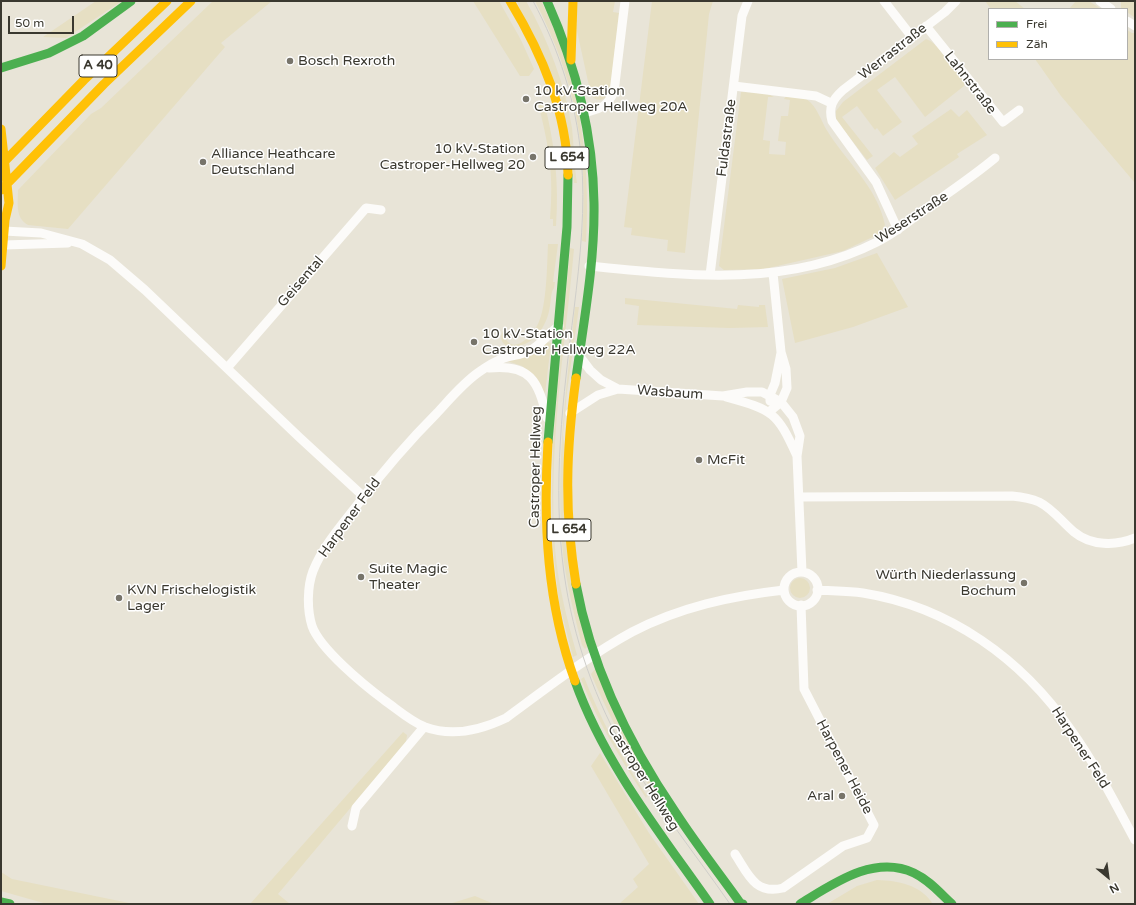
<!DOCTYPE html>
<html>
<head>
<meta charset="utf-8">
<style>
	body { margin:0 }
	#map { position:relative; width:1136px; height:905px; overflow:hidden; background:#e8e4d7; font-family:"Varela Round",sans-serif }
	canvas { display:block }
	.frame { position:absolute; inset:0; border:2px solid #3a382f; pointer-events:none }
	.legend { position:absolute; left:988px; top:8px; width:140px; height:52px; box-sizing:border-box; background:#fff; border:1px solid #b0afac; margin:0; padding:5px 7px; list-style:none; font-size:12px; color:#3a382f }
	.legend li { display:flex; align-items:center; gap:8px; height:20px }
	.legend b { width:20px; border:1px solid #b0afac }
	.north { position:absolute; left:1088px; top:857px; width:40px; height:40px; -webkit-text-stroke:3px #fff; paint-order:stroke; rotate:151deg; font-size:11px; font-weight:700; line-height:16px; text-align:center; color:#3a382f }
	.north::after { content:''; display:block; margin:auto; width:14px; height:18px; background:#3a382f; clip-path:polygon(50% 0,100% 100%,50% 72%,0 100%) }
	.scale { position:absolute; left:8px; top:16px; width:66px; height:18px; box-sizing:border-box; border:2px solid #3a382f; border-top:0; padding-left:5px; font-size:12px; line-height:14px; white-space:nowrap; color:#3a382f; -webkit-text-stroke:3px #fff; paint-order:stroke }
</style>
</head>
<body>
<div id="map">
<canvas width="1136" height="905"></canvas>
<div class="frame"></div>
<ul class="legend">
<li><b style="height:5px;background:#4caf50"></b>Frei</li>
<li><b style="height:5px;background:#ffc107"></b>Zäh</li>
</ul>
<div class="north">N</div>
<div class="scale">50 m</div>
</div>
<script>
const c = document.querySelector('canvas').getContext('2d');
c.lineJoin = 'round';
function fillPath(path, color) {
  c.fillStyle = color;
  c.fill(path, 'evenodd');
}
function stroke(path, color, width, dash) {
  c.strokeStyle = color;
  c.lineWidth = width;
  c.lineCap = dash ? 'butt' : 'round';
  c.setLineDash(dash || []);
  c.stroke(path);
}
function write(font, color, halo, rows, align = 'center') {
  c.font = font + ' "Varela Round",sans-serif';
  c.lineWidth = 3;
  c.setLineDash([]);
  c.textBaseline = 'middle';
  c.strokeStyle = halo;
  c.fillStyle = color;
  for (const [text, x, y, turn = 0] of rows) {
    c.save();
    c.translate(x, y);
    c.rotate((+turn || 0) * Math.PI / 180);
    c.textAlign = isNaN(turn) ? turn : align;
    if (halo) c.strokeText(text, 0, 0);
    c.fillText(text, 0, 0);
    c.restore();
  }
}
fillPath(new Path2D(`
	M 96,1 L 122,1 L 66,38 L 43,37 Z
	M 213,1 L 272,1 L 221,43 L 225,47 L 68,229 L 28,225 C 15,218 18,203 18,190 L 91,114 L 101,108 Z
	M 473,1 L 499,1 L 521,40 L 534,69 L 529,76 L 520,76 Z
	M 517,1 L 526,1 C 548,40 565,84 572,128 C 574,147 574,165 577,183 L 574,183 L 572,158 Z
	M 535,1 L 541,1 C 579,75 591,159 586,242 L 582,241 C 588,151 577,82 535,1 Z
	M 576,1 L 615,1 L 613,12 L 619,13 L 610,93 C 605,100 597,103 591,95 L 577,31 Z
	M 652,1 L 713,1 L 709,14 L 707,34 L 685,253 L 667,251 L 668,240 L 631,235 L 632,228 L 624,227 Z
	M 985,1 L 1015,1 L 1025,9 L 991,9 Z
	M 1076,1 L 1089,1 L 1101,9 L 1069,9 Z
	M 1121,1 L 1135,1 L 1135,18 L 1127,12 L 1127,9 L 1121,8 Z
	M 1127,30 L 1132,33 L 1135,33 L 1135,183 L 1061,96 L 1035,59 L 1127,59 Z
	M 926,39 C 938,42 957,73 965,84 L 964,86 L 925,117 L 895,77 L 877,90 L 902,122 L 883,136 L 877,128 L 875,130 L 857,106 L 842,117 L 873,156 L 867,160 L 836,120 L 836,111 L 843,102 Z
	M 741,92 L 766,93 L 774,97 L 768,97 L 763,140 L 770,141 L 769,154 L 785,155 L 786,142 L 778,141 L 781,116 L 788,116 L 790,100 L 784,99 L 787,95 C 795,97 804,96 810,102 C 818,110 821,120 826,129 C 846,162 877,186 885,225 L 879,234 L 843,251 L 764,269 L 724,270 L 719,266 Z
	M 544,102 C 555,144 559,183 556,226 L 553,226 L 553,219 L 550,219 C 554,175 549,146 538,103 Z
	M 951,109 L 959,117 L 967,110 L 987,135 L 957,154 L 959,157 L 895,200 L 875,168 L 894,152 L 900,157 L 918,144 L 912,136 Z
	M 548,244 L 558,244 L 553,282 L 555,282 L 554,288 C 551,291 551,300 550,306 C 547,327 533,348 509,347 C 499,343 500,335 505,327 C 504,333 504,338 508,342 C 518,352 534,332 538,324 C 547,306 547,264 548,244 Z
	M 570,248 L 574,249 C 565,348 548,447 555,548 C 558,584 567,620 577,655 L 573,657 L 559,603 L 553,548 L 552,495 L 553,443 Z
	M 877,253 L 908,307 L 853,327 L 795,343 L 782,279 L 835,268 Z
	M 625,298 L 737,309 L 738,305 L 759,307 L 759,305 L 765,305 L 768,327 L 730,328 L 637,325 L 639,306 L 625,304 Z
	M 575,307 L 579,307 L 567,392 L 563,434 L 587,647 L 585,649 L 582,645 C 575,618 568,590 564,562 C 554,477 566,391 575,307 Z
	M 547,342 L 551,343 L 545,394 L 533,375 L 522,366 L 507,361 L 531,355 Z
	M790 588a10 10 0 1 1 20 0a10 10 0 1 1-20 0Z
	M 595,669 L 654,791 L 653,792 C 629,754 609,716 591,674 Z
	M 584,677 C 600,718 621,757 645,793 L 647,796 L 646,798 C 620,758 598,723 581,679 Z
	M 403,732 L 407,735 L 406,742 L 278,894 L 290,904 L 250,904 Z
	M 600,753 L 649,833 L 699,904 L 619,904 L 638,887 L 633,879 L 649,864 L 591,766 Z
	M 1,872 L 12,879 L 134,904 L 47,904 L 1,891 Z
	M 877,880 C 898,881 920,884 933,904 L 827,904 L 857,886 Z
	M 475,896 L 494,904 L 449,904 Z`), '#e6dfc3');
stroke(new Path2D(`
	M 884,1 L 912,37
	M 1100,1 L 1111,9
	M 1127,21 L 1135,26
	M 926,26 L 1003,122 L 1019,110
	M 734,86 L 816,96 L 831,103
	M 584,113 C 601,108 606,108 614,92 L 625,1
	M 898,230 L 876,182 L 832,121 C 828,107 833,99 843,90 L 945,12 L 956,1
	M 4,231 L 41,233 L 82,244 L 110,260 L 145,290 L 299,437 L 363,496
	M 4,245 L 68,243
	M 589,266 C 686,276 787,288 877,242 C 893,234 906,224 920,213 C 945,195 971,178 995,158
	M 710,275 L 742,16 L 748,1
	M 559,326 C 548,334 541,345 529,351 C 521,355 513,355 504,358 C 496,361 486,367 479,372 C 463,383 450,399 437,413 C 407,443 380,475 354,509 C 339,528 322,548 313,571 C 307,587 307,610 312,626 C 320,649 364,685 384,700 C 397,709 410,721 425,727 C 452,737 481,730 506,718 C 547,688 588,656 632,632 C 680,607 731,596 784,590
	M 578,354 L 590,370 L 601,380 L 618,389 L 723,396 L 747,392 L 762,392 L 781,402 L 793,417 L 800,436 L 797,456 L 802,572
	M 227,368 L 366,208 L 381,210
	M 489,368 C 530,364 538,380 547,418
	M 726,397 C 773,410 777,412 797,456
	M 770,401 L 770,395 L 775,383 L 781,353
	M 769,412 L 781,402 L 787,388 L 786,369 L 781,352 L 773,273
	M 570,413 L 598,395 L 618,389
	M 799,497 L 1012,496 C 1022,497 1030,498 1039,502 C 1053,509 1062,522 1074,532 C 1091,546 1116,546 1135,538
	M784 589a17 17 0 1 1 34 0a17 17 0 1 1-34 0Z
	M 817,590 C 832,591 848,591 863,593 C 950,607 1022,659 1071,730 C 1096,765 1115,803 1135,840
	M 352,826 L 356,808 L 424,727
	M 735,854 C 748,874 755,895 783,888 L 843,846 L 867,838 L 874,825 L 804,689 L 801,605`), '#fcfbf9', 9);
stroke(new Path2D(`
	M 547,1 C 576,66 593,132 594,203 C 595,261 584,320 576,378
	M 1,68 L 49,53 L 83,36 L 131,1
	M 548,442 L 567,227 L 568,175
	M 576,584 C 591,666 629,744 676,813 C 696,844 719,873 741,904
	M 575,681 C 604,763 661,834 710,904
	M 1,902 L 10,904
	M 740,903 L 743,904
	M 800,904 C 833,884 874,854 914,873 C 929,880 940,893 952,904`), '#4caf50', 9);
stroke(new Path2D(`
	M 510,1 C 542,54 567,112 568,175
	M 571,60 L 573,1
	M 1,129 L 9,203 L 5,220 L 1,266
	M 1,165 L 84,80 L 167,1
	M 1,190 L 104,84 L 191,1
	M 576,378 C 566,451 564,511 576,584
	M 548,442 C 543,523 547,604 575,681`), '#ffc107', 9);
stroke(new Path2D(`
	M 533,1 C 559,49 576,102 581,156 C 586,207 580,259 574,309 C 563,397 552,485 564,573 C 573,638 595,701 629,758 C 659,809 696,855 730,904`), '#cfceca', 1);
for (const [x, y, r, color] of [
	[290,61,4,"#77746a"],
	[526,99,4,"#77746a"],
	[533,157,4,"#77746a"],
	[203,162,4,"#77746a"],
	[474,342,4,"#77746a"],
	[699,460,4,"#77746a"],
	[361,577,4,"#77746a"],
	[1024,583,4,"#77746a"],
	[119,598,4,"#77746a"],
	[842,796,4,"#77746a"]
]) {
  const dot = new Path2D();
  dot.arc(x, y, r, 0, 2 * Math.PI);
  c.fillStyle = color;
  c.fill(dot);
  stroke(dot, '#fff', 1.5);
}
for (const [x, y, w] of [
	[98,66,38],
	[567,158,44],
	[569,530,44]
]) {
  const box = new Path2D();
  box.roundRect(x - w / 2, y - 11, w, 22, 3);
  c.fillStyle = '#fff';
  c.fill(box);
  stroke(box, '#3a382f', 1);
}
write('bold 13px', '#3a382f', null, [
	["A 40",98,66],
	["L 654",567,158],
	["L 654",569,530]
]);
write('14px', '#3a382f', '#fff', [
	["Werrastraße",893,52,-38],
	["Lahnstraße",970,83,52],
	["Fuldastraße",727,138,-83],
	["Weserstraße",912,218,-33],
	["Geisental",301,282,-49],
	["Wasbaum",670,393,4],
	["Castroper Hellweg",536,467,-89],
	["Harpener Feld",350,518,-54],
	["Harpener Feld",1080,748,57],
	["Harpener Heide",844,767,62],
	["Castroper Hellweg",643,778,58]
]);
write('14px', '#3a382f', '#fff', [
	["Bosch Rexroth",298,61],
	["10 kV-Station",534,91],
	["Castroper Hellweg 20A",534,107],
	["10 kV-Station",525,149,"right"],
	["Castroper-Hellweg 20",525,165,"right"],
	["Alliance Heathcare",211,154],
	["Deutschland",211,170],
	["10 kV-Station",482,334],
	["Castroper Hellweg 22A",482,350],
	["McFit",707,460],
	["Suite Magic",369,569],
	["Theater",369,585],
	["Würth Niederlassung",1016,575,"right"],
	["Bochum",1016,591,"right"],
	["KVN Frischelogistik",127,590],
	["Lager",127,606],
	["Aral",834,796,"right"]
], 'left');
</script>
</body>
</html>
